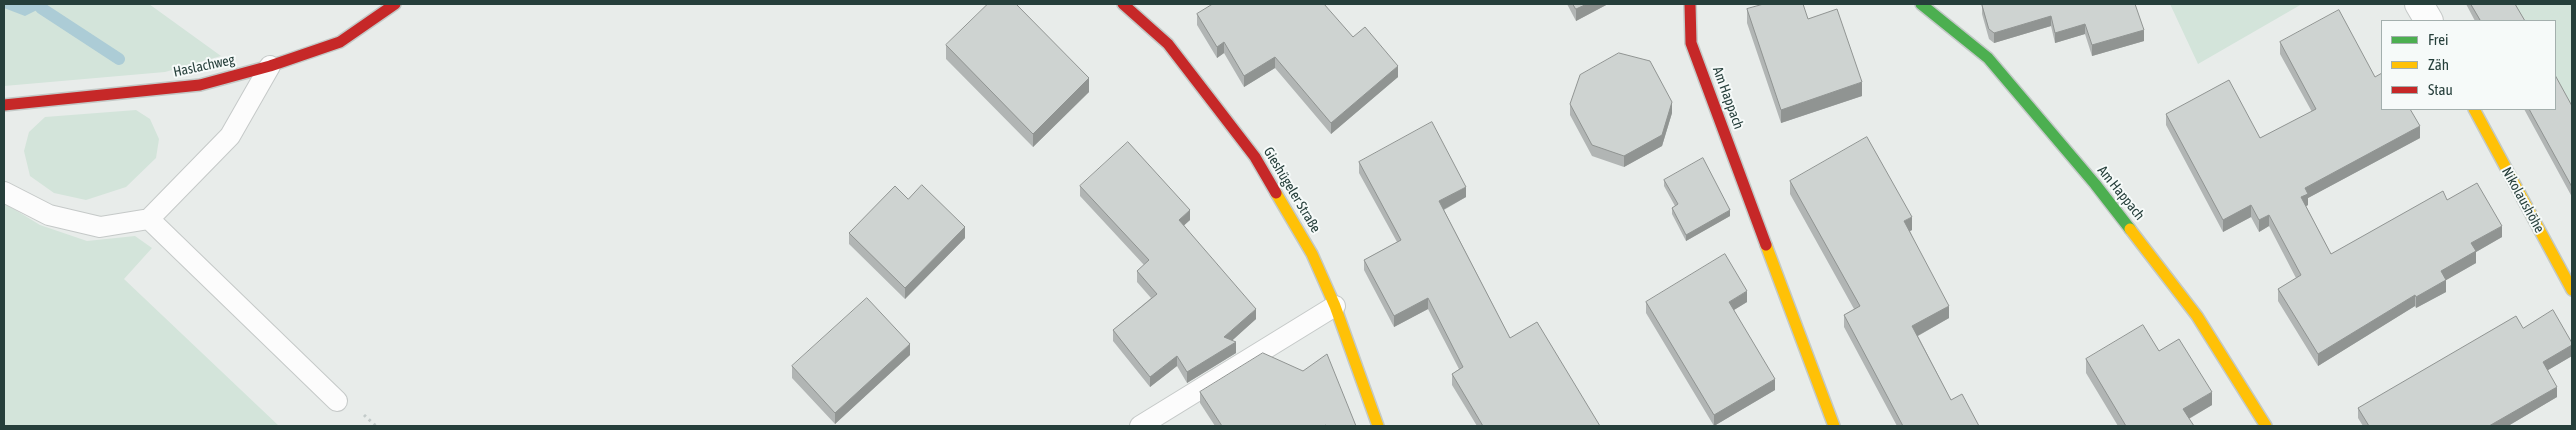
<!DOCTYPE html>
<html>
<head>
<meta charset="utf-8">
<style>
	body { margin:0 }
	#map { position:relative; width:2576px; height:430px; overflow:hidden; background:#e8ecea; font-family:"Asap Condensed",sans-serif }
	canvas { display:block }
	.frame { position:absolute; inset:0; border:5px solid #263f3b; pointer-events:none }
	.legend { position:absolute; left:2381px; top:20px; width:175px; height:90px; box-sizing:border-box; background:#f6faf9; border:1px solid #a3afad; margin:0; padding:6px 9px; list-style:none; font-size:15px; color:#263f3b }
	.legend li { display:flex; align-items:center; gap:10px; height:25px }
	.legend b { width:25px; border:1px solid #a3afad }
</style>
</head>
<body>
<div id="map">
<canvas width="2576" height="430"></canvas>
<div class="frame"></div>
<ul class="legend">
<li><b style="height:6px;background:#4caf50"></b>Frei</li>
<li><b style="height:6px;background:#ffc107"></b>Zäh</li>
<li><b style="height:6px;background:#c62828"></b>Stau</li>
</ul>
</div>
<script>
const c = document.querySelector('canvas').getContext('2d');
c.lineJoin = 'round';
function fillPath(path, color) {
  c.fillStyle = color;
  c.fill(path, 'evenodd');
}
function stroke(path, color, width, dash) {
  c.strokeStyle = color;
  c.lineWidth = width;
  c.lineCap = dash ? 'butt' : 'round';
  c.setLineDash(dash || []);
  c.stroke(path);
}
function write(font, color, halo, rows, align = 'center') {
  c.font = font + ' "Asap Condensed",sans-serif';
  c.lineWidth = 4;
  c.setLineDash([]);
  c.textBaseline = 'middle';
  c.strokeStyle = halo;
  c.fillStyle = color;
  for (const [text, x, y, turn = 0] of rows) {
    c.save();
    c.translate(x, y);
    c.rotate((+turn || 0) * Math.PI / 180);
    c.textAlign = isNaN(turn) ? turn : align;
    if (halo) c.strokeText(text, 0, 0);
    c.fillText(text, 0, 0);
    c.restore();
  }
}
fillPath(new Path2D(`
	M 4,4 L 149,4 L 221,56 L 165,72 L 4,86 Z
	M 2170,4 L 2302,4 L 2198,64 Z
	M 2512,4 L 2572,4 L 2572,113 L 2555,82 L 2555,21 L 2521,21 Z
	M 136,110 L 150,119 L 159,139 L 156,158 L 126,187 L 86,200 L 54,193 L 30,176 L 24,151 L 29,132 L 45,117 Z
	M 4,203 L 40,225 L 87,241 L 135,236 L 152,248 L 124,279 L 279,426 L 4,426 Z`), '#d3e4da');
fillPath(new Path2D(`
	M 4,4 L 37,4 L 41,8 L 25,16 L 4,8 Z`), '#acccd6');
stroke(new Path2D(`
	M 41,8 L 119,59`), '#acccd6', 12);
const lane = new Path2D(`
	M 4,192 L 49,215 L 100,227 L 149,219 L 230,136 L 270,66
	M 149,219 L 337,401
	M 1140,426 L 1335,306`);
const street = new Path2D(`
	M 2419,4 L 2429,21`);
const fast = new Path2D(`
	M 1921,4 L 1988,58 L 2095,184 L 2130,229`);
const slow = new Path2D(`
	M 2474,109 L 2572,290
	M 1276,193 L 1312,254 L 1335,306 L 1378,426
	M 2130,229 L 2197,316 L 2266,426
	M 1766,245 L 1834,426`);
const jam = new Path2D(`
	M 1123,4 L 1168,44 L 1255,157 L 1276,193
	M 1690,4 L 1691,43 L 1766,245
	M 4,105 L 200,85 L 270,66 L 340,42 L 395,4`);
stroke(lane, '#c5c9c8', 22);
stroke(street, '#c5c9c8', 30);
stroke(fast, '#c3c9c7', 14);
stroke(slow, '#c3c9c7', 14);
stroke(jam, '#c3c9c7', 14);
stroke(new Path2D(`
	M 364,415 L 376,426`), '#c3cbca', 3, [2.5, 4]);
stroke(lane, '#fcfcfc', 20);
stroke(street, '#fcfcfc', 28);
stroke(fast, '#4caf50', 11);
stroke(slow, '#ffc107', 11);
stroke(jam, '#c62828', 11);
fillPath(new Path2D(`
	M 1567,4 L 1608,4 L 1576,21 Z
	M 1982,4 L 2135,4 L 2144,41 L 2092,56 L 2085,34 L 2055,43 L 2051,26 L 1994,43 L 1989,39 L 1982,14 Z
	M 2466,4 L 2515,4 L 2525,21 L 2475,21 Z
	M 1747,9 L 1808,19 L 1862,96 L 1781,123 L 1747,23 Z
	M 1197,14 L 1353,37 L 1398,77 L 1331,134 L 1275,68 L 1244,87 L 1224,53 L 1217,58 L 1197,25 Z
	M 2280,42 L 2375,77 L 2420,138 L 2308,198 L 2308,205 L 2306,206 L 2331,254 L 2447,200 L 2502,237 L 2476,252 L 2476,263 L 2446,280 L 2446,292 L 2416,308 L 2415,306 L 2318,366 L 2278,301 L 2278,289 L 2296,278 L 2269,226 L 2259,232 L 2251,217 L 2223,232 L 2166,125 L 2166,114 L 2260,138 L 2312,112 L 2280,54 Z
	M 946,45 L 1089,92 L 1033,147 L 946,59 Z
	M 1570,104 L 1672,113 L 1662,146 L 1624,167 L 1592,156 L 1570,115 Z
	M 2572,106 L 2572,197 L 2524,109 L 2555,109 Z
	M 1359,162 L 1466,197 L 1444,210 L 1510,338 L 1600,426 L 1477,426 L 1452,385 L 1452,374 L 1459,369 L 1428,309 L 1394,327 L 1364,270 L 1364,260 L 1397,242 L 1359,173 Z
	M 1664,180 L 1730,216 L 1686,241 L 1672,214 L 1672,208 L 1675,206 L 1664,186 Z
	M 1790,181 L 1912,230 L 1910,231 L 1949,318 L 1918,336 L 1951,400 L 1979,426 L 1897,426 L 1844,327 L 1844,315 L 1854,309 L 1790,194 Z
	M 1080,186 L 1190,220 L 1184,225 L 1256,319 L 1232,340 L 1236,353 L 1187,383 L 1177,366 L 1150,387 L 1113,341 L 1113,330 L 1151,298 L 1137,282 L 1137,271 L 1144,265 L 1080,196 Z
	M 908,199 L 965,238 L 905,299 L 849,244 L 849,233 Z
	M 1646,302 L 1747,302 L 1734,310 L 1775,390 L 1714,426 L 1646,313 Z
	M 2523,328 L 2572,343 L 2572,356 L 2548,370 L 2557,397 L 2508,426 L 2363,426 L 2358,418 L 2358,408 Z
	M 2159,351 L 2212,405 L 2189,419 L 2194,426 L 2118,426 L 2086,373 L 2086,359 Z
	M 910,355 L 835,424 L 792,378 L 792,366 Z
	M 1200,392 L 1356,426 L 1215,426 L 1200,403 Z`), '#b1b5b4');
fillPath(new Path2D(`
	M 1587,4 L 1608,4 L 1576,21 L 1576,9 Z
	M 2051,16 L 2051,26 L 1994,43 L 1994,33 Z
	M 2085,24 L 2085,34 L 2055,43 L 2055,33 Z
	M 2144,30 L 2144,41 L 2092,56 L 2092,45 Z
	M 1224,42 L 1224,53 L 1217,58 L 1217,47 Z
	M 1275,57 L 1275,68 L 1244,87 L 1244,76 Z
	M 1398,66 L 1398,77 L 1331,134 L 1331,123 Z
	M 1089,78 L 1089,92 L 1033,147 L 1033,134 Z
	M 1862,82 L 1862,96 L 1781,123 L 1781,110 Z
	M 1672,102 L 1672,113 L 1662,146 L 1624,167 L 1624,156 Z
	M 2420,126 L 2420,138 L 2308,198 L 2308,205 L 2301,209 L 2301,197 L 2305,188 Z
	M 1466,187 L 1466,197 L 1439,212 L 1439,201 Z
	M 2251,205 L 2251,217 L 2223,232 L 2223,220 Z
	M 1190,210 L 1190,220 L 1179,230 L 1179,220 Z
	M 1730,210 L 1730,216 L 1686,241 L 1686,235 Z
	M 2269,215 L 2269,226 L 2259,232 L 2259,220 Z
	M 1912,217 L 1912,230 L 1904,234 L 1904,221 Z
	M 2502,226 L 2502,237 L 2476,252 L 2476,263 L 2441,283 L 2441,271 L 2471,243 Z
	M 965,227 L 965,238 L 905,299 L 905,288 Z
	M 2446,280 L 2446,292 L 2416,308 L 2416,297 Z
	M 1747,291 L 1747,302 L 1729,313 L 1729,302 Z
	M 2415,295 L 2415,306 L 2318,366 L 2318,354 Z
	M 1428,298 L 1428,309 L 1394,327 L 1394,316 Z
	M 1949,306 L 1949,318 L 1912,339 L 1912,326 Z
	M 1256,309 L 1256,319 L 1224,348 L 1224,337 Z
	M 1236,342 L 1236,353 L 1187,383 L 1187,372 Z
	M 910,344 L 910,355 L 835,424 L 835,413 Z
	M 2572,345 L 2572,356 L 2543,373 L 2543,362 Z
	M 1177,356 L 1177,366 L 1150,387 L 1150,377 Z
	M 1775,379 L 1775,390 L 1714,426 L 1714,415 Z
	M 2557,387 L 2557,397 L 2508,426 L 2489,426 Z
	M 2212,392 L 2212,405 L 2183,422 L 2183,409 Z`), '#909492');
const building = new Path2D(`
	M 988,4 L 1016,4 L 1089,78 L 1033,134 L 946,45 Z
	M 1213,4 L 1324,4 L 1353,37 L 1365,27 L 1398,66 L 1331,123 L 1275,57 L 1244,76 L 1224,42 L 1217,47 L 1197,14 Z
	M 1573,4 L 1587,4 L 1576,9 Z
	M 1764,4 L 1803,4 L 1808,19 L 1837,9 L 1862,82 L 1781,110 L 1747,9 Z
	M 1982,4 L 2135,4 L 2144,30 L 2092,45 L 2085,24 L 2055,33 L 2051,16 L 1994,33 L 1989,29 Z
	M 2471,4 L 2515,4 L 2525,21 L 2481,21 Z
	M 2339,10 L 2375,77 L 2382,73 L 2382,109 L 2410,109 L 2420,126 L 2305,188 L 2308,194 L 2301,197 L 2331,254 L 2443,191 L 2447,200 L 2477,183 L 2502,226 L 2471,243 L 2476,251 L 2441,271 L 2446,280 L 2416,297 L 2415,295 L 2318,354 L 2278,289 L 2301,275 L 2269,215 L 2259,220 L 2251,205 L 2223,220 L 2166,114 L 2229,80 L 2260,138 L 2316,109 L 2280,42 Z
	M 1619,53 L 1650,61 L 1672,102 L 1662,135 L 1624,156 L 1592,145 L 1570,104 L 1580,75 Z
	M 2555,75 L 2572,106 L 2572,187 L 2529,109 L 2555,109 Z
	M 1432,122 L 1466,187 L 1439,201 L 1510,338 L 1537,322 L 1600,426 L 1483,426 L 1452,374 L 1463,367 L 1428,298 L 1394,316 L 1364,260 L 1401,240 L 1359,162 Z
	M 1867,137 L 1912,217 L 1904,221 L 1949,306 L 1912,326 L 1951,400 L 1962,394 L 1979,426 L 1902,426 L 1903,426 L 1844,315 L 1860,306 L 1790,181 Z
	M 1128,142 L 1190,210 L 1179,220 L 1256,309 L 1224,337 L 1236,342 L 1187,372 L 1177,356 L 1150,377 L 1113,330 L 1157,294 L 1137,271 L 1149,260 L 1080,186 Z
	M 1703,158 L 1730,210 L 1686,235 L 1672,208 L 1678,204 L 1664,180 Z
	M 922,185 L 965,227 L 905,288 L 849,233 L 895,186 L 908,199 Z
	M 1725,254 L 1747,291 L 1729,302 L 1775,379 L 1714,415 L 1646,302 Z
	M 867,298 L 910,344 L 835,413 L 792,366 Z
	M 2553,310 L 2572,343 L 2572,345 L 2543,362 L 2557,387 L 2489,426 L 2369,426 L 2358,408 L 2516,316 L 2523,328 Z
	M 2143,325 L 2159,351 L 2179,339 L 2212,392 L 2183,409 L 2194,426 L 2126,426 L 2086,359 Z
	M 1263,353 L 1303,371 L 1327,354 L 1356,426 L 1326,426 L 1326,425 L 1324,426 L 1222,426 L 1200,392 Z`);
fillPath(building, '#ced3d1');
stroke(building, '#909492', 1);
write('14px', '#263f3b', '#f6faf9', [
	["Haslachweg",204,66,-12],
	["Am Happach",1728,98,70],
	["Gieshügeler Straße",1292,190,59],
	["Am Happach",2121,193,51],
	["Nikolaushöhe",2523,200,61]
]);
</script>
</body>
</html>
